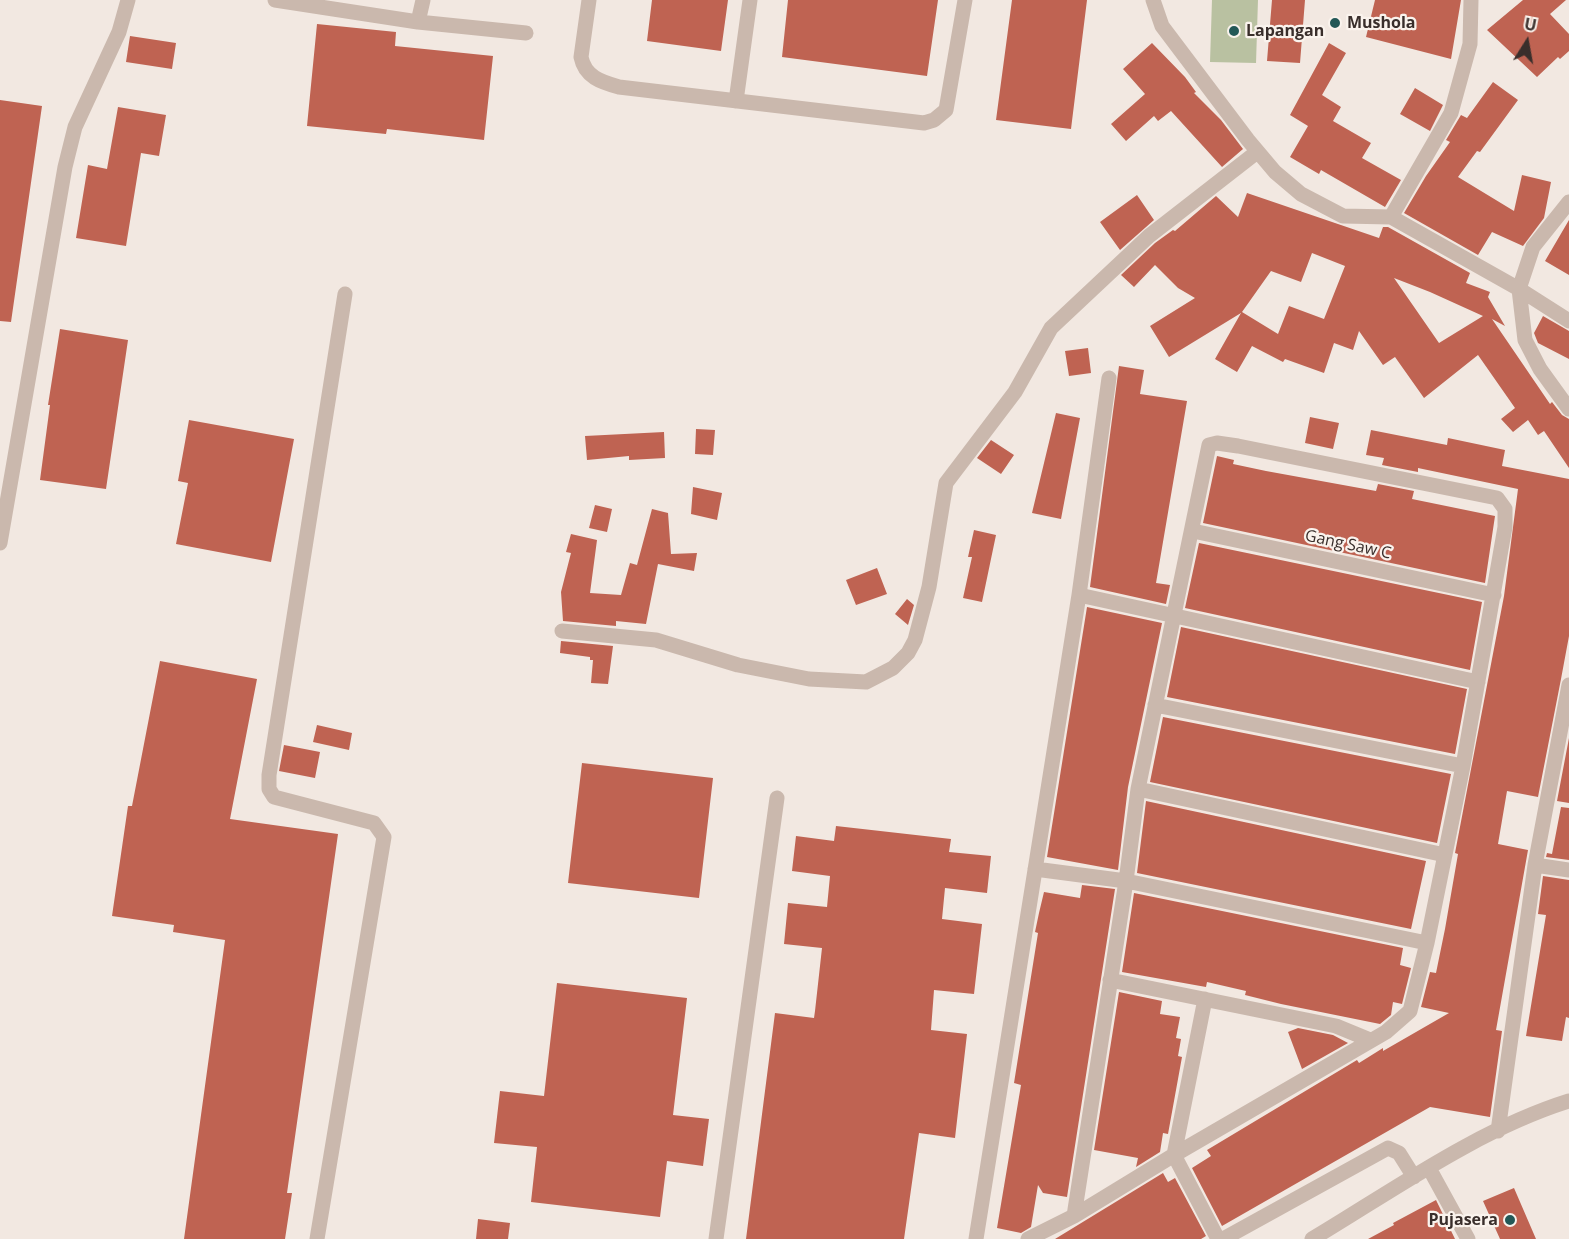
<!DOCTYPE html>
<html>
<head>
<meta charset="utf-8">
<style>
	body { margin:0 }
	#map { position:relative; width:1569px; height:1239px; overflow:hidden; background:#f2e8e1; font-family:"Open Sans",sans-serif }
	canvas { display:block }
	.north { position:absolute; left:1497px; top:12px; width:60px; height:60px; -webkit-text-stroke:4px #faf3ed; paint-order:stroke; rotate:11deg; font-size:16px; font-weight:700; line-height:24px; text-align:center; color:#392e2b }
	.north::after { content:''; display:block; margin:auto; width:21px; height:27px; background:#392e2b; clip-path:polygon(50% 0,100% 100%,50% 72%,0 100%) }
</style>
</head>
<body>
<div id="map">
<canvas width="1569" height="1239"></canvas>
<div class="north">U</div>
</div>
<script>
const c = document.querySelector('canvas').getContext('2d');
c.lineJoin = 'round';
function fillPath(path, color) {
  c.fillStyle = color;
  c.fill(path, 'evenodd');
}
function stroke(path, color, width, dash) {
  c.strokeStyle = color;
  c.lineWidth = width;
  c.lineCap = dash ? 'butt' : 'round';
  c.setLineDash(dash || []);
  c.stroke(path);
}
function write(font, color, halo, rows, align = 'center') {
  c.font = font + ' "Open Sans",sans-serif';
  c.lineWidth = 4.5;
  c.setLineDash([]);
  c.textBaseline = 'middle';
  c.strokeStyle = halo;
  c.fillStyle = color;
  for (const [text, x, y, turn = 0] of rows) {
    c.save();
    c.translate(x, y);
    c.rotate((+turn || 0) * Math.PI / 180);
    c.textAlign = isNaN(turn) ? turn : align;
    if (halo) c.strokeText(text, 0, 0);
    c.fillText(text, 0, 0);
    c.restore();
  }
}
fillPath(new Path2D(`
	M 1212,0 L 1258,0 L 1256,63 L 1210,62 Z`), '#b9c1a1');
fillPath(new Path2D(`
	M 652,0 L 728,0 L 721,51 L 647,41 Z
	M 788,0 L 938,0 L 927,76 L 782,57 Z
	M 1012,0 L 1087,0 L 1071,129 L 996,120 Z
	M 1272,0 L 1305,0 L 1300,63 L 1267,61 Z
	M 1375,0 L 1461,0 L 1451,59 L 1366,37 Z
	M 1523,0 L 1566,0 L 1550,14 L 1569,34 L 1569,51 L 1560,59 L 1558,57 L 1537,77 L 1487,30 Z
	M 317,24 L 396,32 L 395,46 L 493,56 L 484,140 L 387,129 L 386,134 L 307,126 Z
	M 130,36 L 176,43 L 172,69 L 126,62 Z
	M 1152,43 L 1185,77 L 1196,92 L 1194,93 L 1221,120 L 1243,149 L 1222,167 L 1171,111 L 1158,121 L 1154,116 L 1126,141 L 1111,124 L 1145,94 L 1123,69 Z
	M 1329,43 L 1346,53 L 1322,95 L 1341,107 L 1333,121 L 1371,143 L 1362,158 L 1401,180 L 1385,207 L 1321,170 L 1319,174 L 1290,157 L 1308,126 L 1290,115 Z
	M 1493,82 L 1518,100 L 1480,152 L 1477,151 L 1458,177 L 1514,211 L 1522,175 L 1551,182 L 1544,218 L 1523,246 L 1492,232 L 1478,255 L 1404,213 L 1426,176 L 1450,142 L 1446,140 L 1461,115 L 1467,118 Z
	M 1415,88 L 1443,105 L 1430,131 L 1400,114 Z
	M 0,100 L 42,106 L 11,322 L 0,321 Z
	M 118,107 L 166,115 L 159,156 L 141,153 L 126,246 L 76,238 L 88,165 L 107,169 Z
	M 1247,193 L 1379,238 L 1383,227 L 1388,227 L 1470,273 L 1466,283 L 1490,292 L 1488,297 L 1505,326 L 1492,319 L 1550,404 L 1552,402 L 1562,415 L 1569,419 L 1569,468 L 1544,431 L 1538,435 L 1528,420 L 1513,432 L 1501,419 L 1515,408 L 1478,355 L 1424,398 L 1395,357 L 1383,365 L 1359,331 L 1353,350 L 1334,343 L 1324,373 L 1285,359 L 1283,362 L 1252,346 L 1237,372 L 1215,359 L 1241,313 L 1169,357 L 1150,326 L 1195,298 L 1178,288 L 1155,265 L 1134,287 L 1121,275 L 1155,243 L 1173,230 L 1175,231 L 1216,196 L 1238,217 ZM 1312,253 L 1345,266 L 1324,319 L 1289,306 L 1278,334 L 1242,312 L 1271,271 L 1301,282 ZM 1394,278 L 1430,292 L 1483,316 L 1439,343 Z
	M 1137,195 L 1154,220 L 1120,250 L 1100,222 Z
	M 1569,220 L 1569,275 L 1545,261 Z
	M 1543,316 L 1569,331 L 1569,359 L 1538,343 L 1534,333 Z
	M 60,329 L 128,340 L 106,489 L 40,480 L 50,405 L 48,405 Z
	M 1088,348 L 1091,373 L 1069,376 L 1065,351 Z
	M 1119,366 L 1144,370 L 1140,394 L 1187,401 L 1156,583 L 1170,585 L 1166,604 L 1090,587 Z
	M 1056,413 L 1080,418 L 1061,519 L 1032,513 Z
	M 1310,417 L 1339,423 L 1333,449 L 1305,443 Z
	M 189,420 L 294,439 L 271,562 L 176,544 L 188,483 L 178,481 Z
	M 696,429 L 715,430 L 713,455 L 695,454 Z
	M 1371,430 L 1447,445 L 1448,438 L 1505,450 L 1502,466 L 1569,479 L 1569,636 L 1561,679 L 1538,797 L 1507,791 L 1498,844 L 1528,850 L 1496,1030 L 1502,1031 L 1490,1117 L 1430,1107 L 1222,1226 L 1192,1168 L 1211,1156 L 1207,1150 L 1357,1060 L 1359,1063 L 1383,1048 L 1383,1051 L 1449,1013 L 1421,1007 L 1430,972 L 1436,973 L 1445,929 L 1458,854 L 1455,853 L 1504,596 L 1518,489 L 1418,468 L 1418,472 L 1382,465 L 1384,458 L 1366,455 Z
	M 664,432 L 665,458 L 629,460 L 629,456 L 587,460 L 585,436 Z
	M 991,440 L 1014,455 L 1001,474 L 977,458 Z
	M 1217,456 L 1234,460 L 1233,464 L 1266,471 L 1376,491 L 1378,484 L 1414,491 L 1412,499 L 1495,516 L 1485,583 L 1203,523 Z
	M 693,487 L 722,493 L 717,520 L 691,514 Z
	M 595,505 L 612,509 L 607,532 L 589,528 Z
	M 652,509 L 668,513 L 671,554 L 697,553 L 694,571 L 658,564 L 646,624 L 616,621 L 616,626 L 563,621 L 561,592 L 571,553 L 566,552 L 571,534 L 597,540 L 590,593 L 621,595 L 630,563 L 637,565 Z
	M 974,530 L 996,535 L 982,602 L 963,598 L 972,557 L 968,557 Z
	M 1199,543 L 1482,602 L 1470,670 L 1185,608 Z
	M 877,568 L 887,594 L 856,605 L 846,580 Z
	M 907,599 L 914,605 L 908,625 L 895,614 Z
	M 1087,607 L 1162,623 L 1128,787 L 1118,870 L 1047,857 Z
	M 1181,627 L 1467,689 L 1455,754 L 1167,697 Z
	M 561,641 L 613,646 L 608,684 L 591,683 L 593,660 L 590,660 L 590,657 L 560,653 Z
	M 160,661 L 257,679 L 230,819 L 338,834 L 287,1193 L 292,1193 L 285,1239 L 184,1239 L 225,940 L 173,932 L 174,925 L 112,916 L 128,806 L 132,806 Z
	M 1163,717 L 1451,774 L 1437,843 L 1150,782 Z
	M 317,725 L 352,733 L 349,750 L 313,742 Z
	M 1569,738 L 1569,803 L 1557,801 Z
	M 284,745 L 320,752 L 315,778 L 279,771 Z
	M 582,763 L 713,778 L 699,898 L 568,883 Z
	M 1146,801 L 1426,861 L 1411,929 L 1137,873 Z
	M 1561,807 L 1569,808 L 1569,860 L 1546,857 L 1547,853 L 1552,854 Z
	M 836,826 L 951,839 L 949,852 L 991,856 L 987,893 L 945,888 L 942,919 L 982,924 L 974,994 L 934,990 L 931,1030 L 967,1034 L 955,1138 L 919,1133 L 904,1239 L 746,1239 L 775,1013 L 814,1018 L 815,1011 L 822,948 L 784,944 L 788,903 L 827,907 L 830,876 L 792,871 L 796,836 L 834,841 Z
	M 1543,876 L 1569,880 L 1569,1018 L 1566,1017 L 1562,1041 L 1526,1036 L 1546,915 L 1538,914 Z
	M 1082,885 L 1115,889 L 1067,1197 L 1043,1193 L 1038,1185 L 1031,1227 L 1021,1233 L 997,1228 L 1021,1085 L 1014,1083 L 1038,933 L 1035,932 L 1039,913 L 1044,892 L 1080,898 Z
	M 1134,893 L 1403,948 L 1400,965 L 1411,968 L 1402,1004 L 1393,1002 L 1391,1015 L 1380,1024 L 1281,1004 L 1245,995 L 1246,991 L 1207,982 L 1206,987 L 1122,972 Z
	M 557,983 L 687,998 L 673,1115 L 709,1119 L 703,1166 L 667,1161 L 660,1217 L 531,1202 L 537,1147 L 494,1143 L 500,1091 L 544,1096 Z
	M 1119,992 L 1162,1001 L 1160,1014 L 1180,1017 L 1176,1038 L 1181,1039 L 1178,1056 L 1182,1057 L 1168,1134 L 1163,1133 L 1160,1152 L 1136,1167 L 1138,1158 L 1094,1150 Z
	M 1298,1028 L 1333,1035 L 1348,1043 L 1302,1069 L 1288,1032 Z
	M 1163,1173 L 1168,1182 L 1175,1178 L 1206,1236 L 1201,1239 L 1055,1239 Z
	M 1514,1188 L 1536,1239 L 1500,1239 L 1483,1201 Z
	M 1436,1200 L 1455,1239 L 1368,1239 L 1394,1225 L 1393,1223 Z
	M 478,1219 L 510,1223 L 508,1239 L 476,1239 Z`), '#bf6352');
stroke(new Path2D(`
	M 275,0 L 418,22 L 423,0
	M 589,0 L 581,57 C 585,77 601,82 619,87 L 924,123 L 934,120 L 946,110 L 965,0
	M 1153,0 L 1162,26 L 1248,140 L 1275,172 L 1301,194 L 1343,216 L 1391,217 L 1519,289 L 1525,340 L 1540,369 L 1569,409
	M 418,22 L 526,33
	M 736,101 L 750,0
	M 1569,202 L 1533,247 L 1519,289 L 1569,321
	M 1391,217 L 1451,113 L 1470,44 L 1471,0
	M 1193,531 L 1494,595
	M 0,543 L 65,167 L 75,127 L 119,32 L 128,0
	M 1079,595 L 1478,682
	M 562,631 L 656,640 L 738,665 L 809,679 L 866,682 L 893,668 L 908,653 L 915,640 L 929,587 L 946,483 L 1015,392 L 1051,328 L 1149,236 L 1257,152
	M 1155,705 L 1463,766
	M 1138,789 L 1445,855
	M 1535,865 L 1569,870
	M 1035,869 L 1126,881 L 1427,943
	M 1110,980 L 1336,1026 L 1370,1040
	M 1205,999 L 1174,1155 L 1218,1239
	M 1498,1131 L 1535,865 L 1569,685
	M 1429,1168 L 1468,1239
	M 317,1239 L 384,837 L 374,823 L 274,797 L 269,789 L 269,775 L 345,294
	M 716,1239 L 777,798
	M 976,1239 L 1079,595 L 1109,378
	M 1028,1239 L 1074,1216 L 1174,1155 L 1386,1032 L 1410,1011 L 1427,943 L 1463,766 L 1505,527 L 1505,509 L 1497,498 L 1238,446 L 1217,443 L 1209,445 L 1138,789 L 1126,881 L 1074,1216
	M 1223,1239 L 1388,1148 L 1399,1153 L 1414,1177
	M 1312,1239 C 1394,1190 1477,1130 1569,1101`), '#cab8ad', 15);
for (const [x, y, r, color] of [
	[1335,23,6,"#235857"],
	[1234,31,6,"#235857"],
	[1510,1220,6,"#235857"]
]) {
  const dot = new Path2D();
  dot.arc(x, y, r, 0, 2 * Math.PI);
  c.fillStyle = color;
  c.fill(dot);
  stroke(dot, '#faf3ed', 2);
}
write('bold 16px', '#392e2b', '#faf3ed', [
	["Mushola",1347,23],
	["Lapangan",1246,31],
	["Pujasera",1498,1220,"right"]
], 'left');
write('16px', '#392e2b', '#faf3ed', [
	["Gang Saw C",1348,545,12]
]);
</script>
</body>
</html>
